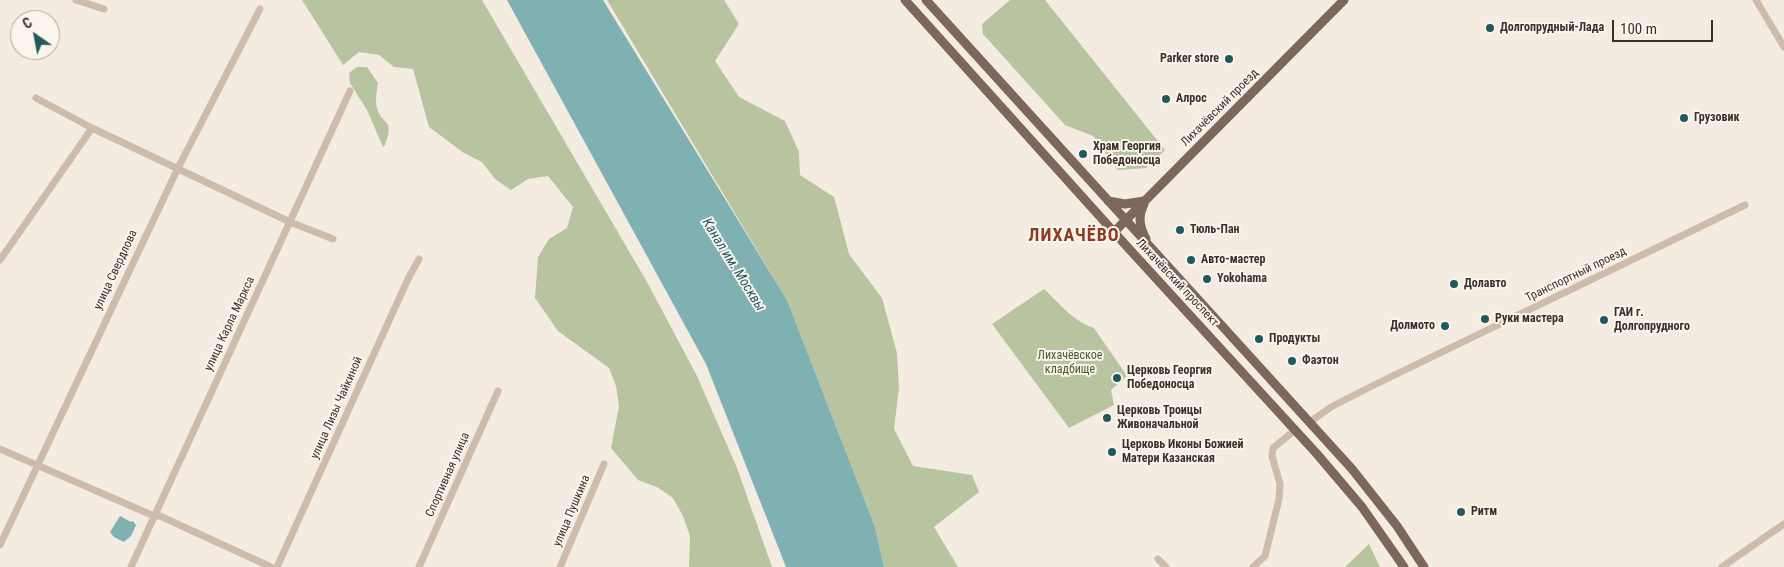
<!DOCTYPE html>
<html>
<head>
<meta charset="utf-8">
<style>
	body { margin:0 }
	#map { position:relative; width:1784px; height:567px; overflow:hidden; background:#f4ebe1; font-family:"Roboto Condensed",sans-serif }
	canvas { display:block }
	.north { position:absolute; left:10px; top:10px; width:50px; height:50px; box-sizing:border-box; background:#fbf5ee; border:1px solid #aea6a0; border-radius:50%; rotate:327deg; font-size:14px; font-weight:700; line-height:20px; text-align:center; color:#3b302b }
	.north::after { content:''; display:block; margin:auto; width:18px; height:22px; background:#1f5a5e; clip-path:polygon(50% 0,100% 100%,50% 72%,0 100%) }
	.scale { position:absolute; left:1612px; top:20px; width:101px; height:22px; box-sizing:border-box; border:2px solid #3b302b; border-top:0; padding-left:6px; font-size:15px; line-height:18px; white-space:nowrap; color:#3b302b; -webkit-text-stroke:4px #fbf5ee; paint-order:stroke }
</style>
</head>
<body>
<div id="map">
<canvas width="1784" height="567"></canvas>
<div class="north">С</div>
<div class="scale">100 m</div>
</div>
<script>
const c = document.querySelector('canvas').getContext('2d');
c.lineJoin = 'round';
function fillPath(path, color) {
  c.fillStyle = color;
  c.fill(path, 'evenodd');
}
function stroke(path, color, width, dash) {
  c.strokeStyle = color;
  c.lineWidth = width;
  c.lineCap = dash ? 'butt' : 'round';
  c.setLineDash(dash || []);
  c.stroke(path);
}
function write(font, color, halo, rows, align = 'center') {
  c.font = font + ' "Roboto Condensed",sans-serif';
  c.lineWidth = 4;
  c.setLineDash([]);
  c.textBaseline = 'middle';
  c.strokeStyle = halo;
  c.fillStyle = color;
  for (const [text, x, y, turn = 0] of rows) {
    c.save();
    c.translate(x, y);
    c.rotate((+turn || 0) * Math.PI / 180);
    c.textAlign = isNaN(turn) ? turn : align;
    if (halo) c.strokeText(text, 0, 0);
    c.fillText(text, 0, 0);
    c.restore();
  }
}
fillPath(new Path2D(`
	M 302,0 L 482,0 L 647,282 L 697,376 L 737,468 L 772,567 L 689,567 L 690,536 L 683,516 L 673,498 L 657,487 L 638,480 L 611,448 L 619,406 L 616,386 L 609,368 L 558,331 L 535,298 L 538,257 L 549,239 L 567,228 L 573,207 L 548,176 L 528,179 L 511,190 L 495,179 L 482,162 L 464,153 L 429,127 L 413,69 L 394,67 L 379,55 L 359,52 L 343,65 Z
	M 607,0 L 724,0 L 739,24 L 715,61 L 739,97 L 785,121 L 799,152 L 800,175 L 834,197 L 849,254 L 882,298 L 897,353 L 899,388 L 894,429 L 913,466 L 972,475 L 979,492 L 934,527 L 958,567 L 884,567 L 875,527 L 787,300 Z
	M 1010,0 L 1045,0 L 1165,150 L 1146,168 L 1118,170 L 1093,136 L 1065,125 L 983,34 L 982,24 Z
	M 357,67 L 367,67 L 378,83 C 376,94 374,106 380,115 C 382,119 387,122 388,125 C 390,132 387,139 385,145 L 383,147 L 367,110 L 350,83 L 349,73 Z
	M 1044,289 C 1059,303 1074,322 1094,328 L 1127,376 L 1111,390 L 1114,405 L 1069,428 L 992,324 Z
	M 1369,544 L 1380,567 L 1345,567 Z`), '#b8c4a0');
fillPath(new Path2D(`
	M 507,0 L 603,0 L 787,300 L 875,527 L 884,567 L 786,567 L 706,364 Z
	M 120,516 L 131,522 L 133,521 L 136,525 L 131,536 L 124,542 L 114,537 L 110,532 Z`), '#7fb0b2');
stroke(new Path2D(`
	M 76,0 L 104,9
	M 1756,0 L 1784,47
	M 36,98 L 92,128 L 290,222 L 333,239
	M 0,260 L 92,128
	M 1310,422 L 1331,407 L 1374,385 L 1745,205
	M 0,449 L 154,516 L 160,516 L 271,567
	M 0,545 L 178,168 L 260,9
	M 1158,559 L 1166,567
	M 131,567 L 350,91
	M 277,567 L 408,279 L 419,259
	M 419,567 L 498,391
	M 560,567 L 604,464
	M 1253,567 L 1265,556 L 1279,499 L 1280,484 L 1272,456 L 1273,448 L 1295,430
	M 1722,567 L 1784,524`), '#cdbbac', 7);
stroke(new Path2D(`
	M 905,0 L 1131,251 L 1317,454 L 1362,507 L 1404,567
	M 926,0 L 1352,469 L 1397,526 L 1424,567
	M 1108,201 L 1125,204 L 1144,201
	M 1144,204 C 1138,216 1139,226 1146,239
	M 1114,232 L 1344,0`), '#7d675c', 9);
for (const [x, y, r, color] of [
	[1490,28,5,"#1f5a5e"],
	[1229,59,5,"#1f5a5e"],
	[1166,99,5,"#1f5a5e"],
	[1684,118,5,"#1f5a5e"],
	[1083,154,5,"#1f5a5e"],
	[1180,230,5,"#1f5a5e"],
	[1191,260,5,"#1f5a5e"],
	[1207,279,5,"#1f5a5e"],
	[1454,284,5,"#1f5a5e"],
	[1485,319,5,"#1f5a5e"],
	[1604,320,5,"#1f5a5e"],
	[1445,326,5,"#1f5a5e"],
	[1259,339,5,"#1f5a5e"],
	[1292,361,5,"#1f5a5e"],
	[1117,378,5,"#1f5a5e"],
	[1107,418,5,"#1f5a5e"],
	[1112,452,5,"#1f5a5e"],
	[1461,512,5,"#1f5a5e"]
]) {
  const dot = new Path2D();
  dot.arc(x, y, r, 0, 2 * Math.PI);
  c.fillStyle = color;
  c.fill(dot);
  stroke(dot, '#fbf5ee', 2);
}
write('bold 12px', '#3b302b', '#fbf5ee', [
	["Долгопрудный-Лада",1500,28],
	["Parker store",1219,59,"right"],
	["Алрос",1176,99],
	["Грузовик",1694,118],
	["Храм Георгия",1093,147],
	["Победоносца",1093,161],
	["Тюль-Пан",1190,230],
	["Авто-мастер",1201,260],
	["Yokohama",1217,279],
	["Долавто",1464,284],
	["ГАИ г.",1614,313],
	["Долгопрудного",1614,327],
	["Руки мастера",1495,319],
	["Долмото",1435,326,"right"],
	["Продукты",1269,339],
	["Фаэтон",1302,361],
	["Церковь Георгия",1127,371],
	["Победоносца",1127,385],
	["Церковь Троицы",1117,411],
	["Живоначальной",1117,425],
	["Церковь Иконы Божией",1122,445],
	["Матери Казанская",1122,459],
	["Ритм",1471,512]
], 'left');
write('12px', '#3b302b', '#fbf5ee', [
	["Лихачёвский проезд",1220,108,-45],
	["улица Свердлова",116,270,-65],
	["Транспортный проезд",1576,275,-26],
	["Лихачёвский проспект",1177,283,47],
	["улица Карла Маркса",230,324,-65],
	["улица Лизы Чайкиной",337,408,-66],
	["Спортивная улица",448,475,-66],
	["улица Пушкина",572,511,-67]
]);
write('12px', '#4a5a2e', '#fbf5ee', [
	["Лихачёвское",1070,356],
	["кладбище",1070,370]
]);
write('italic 14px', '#1f5a5e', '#fbf5ee', [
	["Канал им. Москвы",733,265,58]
]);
c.letterSpacing = '1px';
write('bold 18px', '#8c3b22', '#fbf5ee', [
	["ЛИХАЧЁВО",1074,236]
]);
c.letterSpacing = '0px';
</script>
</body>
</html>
